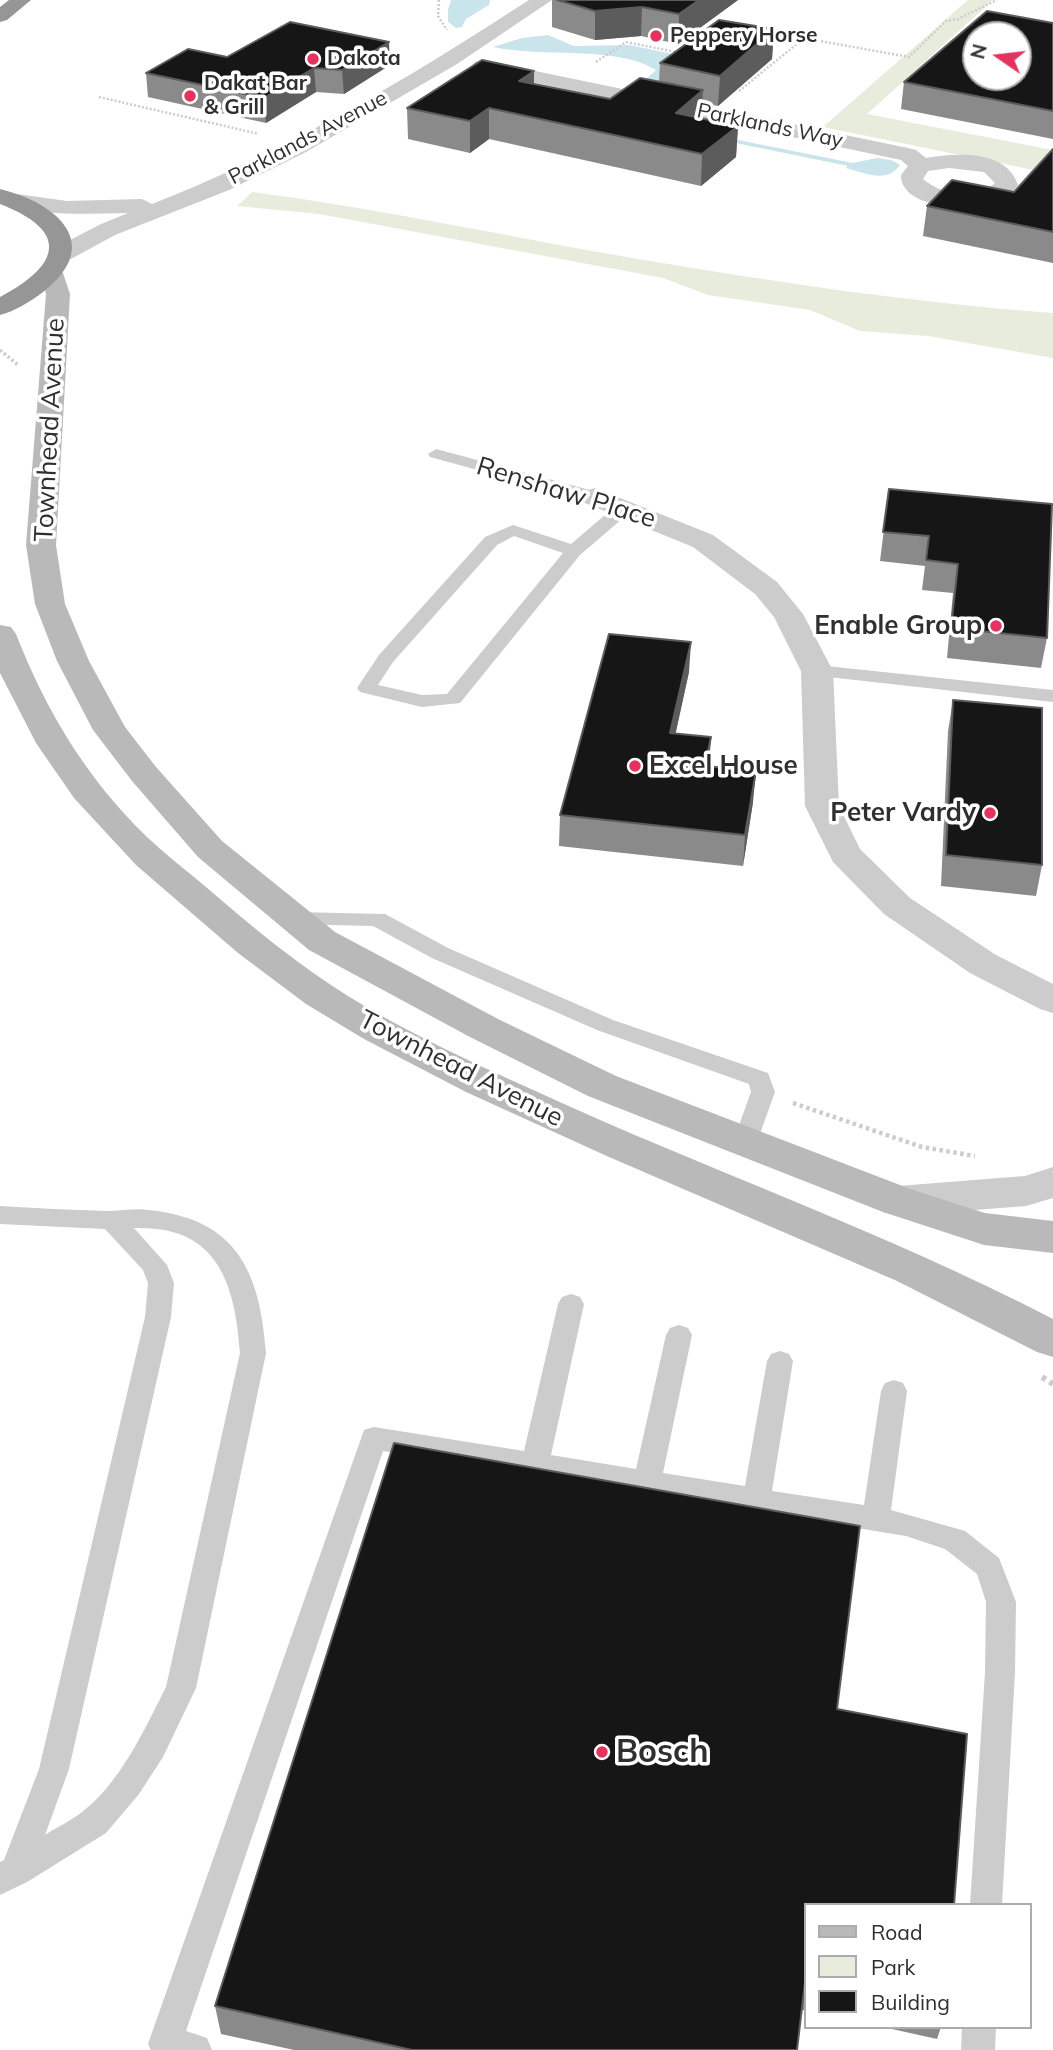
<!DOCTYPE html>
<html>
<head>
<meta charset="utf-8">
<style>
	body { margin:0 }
	#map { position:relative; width:1053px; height:2050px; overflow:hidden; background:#fff; font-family:Mulish,sans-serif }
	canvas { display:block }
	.legend { position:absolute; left:804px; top:1903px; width:228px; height:126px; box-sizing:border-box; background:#fff; border:2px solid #acacac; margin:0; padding:9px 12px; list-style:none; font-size:21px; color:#2f2f2f }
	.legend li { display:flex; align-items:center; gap:14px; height:35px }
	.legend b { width:35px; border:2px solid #acacac }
	.north { position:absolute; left:962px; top:21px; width:70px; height:70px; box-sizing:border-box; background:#fff; border:2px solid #acacac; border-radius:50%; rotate:284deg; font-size:19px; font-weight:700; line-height:28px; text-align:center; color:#2f2f2f }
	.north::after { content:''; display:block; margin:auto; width:24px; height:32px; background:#e3345f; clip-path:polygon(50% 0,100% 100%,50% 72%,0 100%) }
</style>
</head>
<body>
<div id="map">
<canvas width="1053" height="2050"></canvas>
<ul class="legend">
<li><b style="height:9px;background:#b9b9b9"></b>Road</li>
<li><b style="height:19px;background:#e8ecdd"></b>Park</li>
<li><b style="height:19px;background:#161616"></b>Building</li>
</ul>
<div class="north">N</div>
</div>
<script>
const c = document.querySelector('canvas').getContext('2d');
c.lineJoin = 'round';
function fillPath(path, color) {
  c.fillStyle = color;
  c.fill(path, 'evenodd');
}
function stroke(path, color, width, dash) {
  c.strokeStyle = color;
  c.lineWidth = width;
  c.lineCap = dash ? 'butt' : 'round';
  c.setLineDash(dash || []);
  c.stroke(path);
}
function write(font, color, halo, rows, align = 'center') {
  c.font = font + ' Mulish,sans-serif';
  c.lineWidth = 7;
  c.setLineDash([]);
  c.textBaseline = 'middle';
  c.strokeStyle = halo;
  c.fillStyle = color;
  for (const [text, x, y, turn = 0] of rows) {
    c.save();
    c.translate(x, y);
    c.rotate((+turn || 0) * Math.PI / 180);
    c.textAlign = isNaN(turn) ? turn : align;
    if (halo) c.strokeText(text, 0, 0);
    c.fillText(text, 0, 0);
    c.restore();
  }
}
fillPath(new Path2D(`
	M 968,0 L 993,0 L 867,114 L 1053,150 L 1053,174 L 823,127 Z
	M 252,192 C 382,209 509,237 638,259 C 775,282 914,303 1053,313 L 1053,358 L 928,336 L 860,331 L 810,310 L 708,295 L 663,278 L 319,214 L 237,206 Z`), '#e8ecdd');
fillPath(new Path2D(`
	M 451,0 L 490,0 L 489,5 L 466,19 L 462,27 L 456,28 L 448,22 L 448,10 Z
	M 548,35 L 574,46 L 629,45 L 692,58 L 651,93 L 622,89 L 640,85 L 656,70 C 616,45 542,58 493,47 L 522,38 Z
	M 877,158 L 891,160 L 900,165 C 887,184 865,173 846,168 L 848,164 Z`), '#c9e4eb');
fillPath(new Path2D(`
	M 723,137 L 863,165 L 867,167 L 863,169 L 721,140 L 719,139 Z`), '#c9e4eb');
stroke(new Path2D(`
	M 439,0 L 438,16 L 447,30
	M 770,32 L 909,57 L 946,21 L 958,19 L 997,0
	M 596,62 L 626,42 L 681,53
	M 739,91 L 803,39
	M 99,97 L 259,134`), '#ccc', 2.5, [2, 2]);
stroke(new Path2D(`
	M 0,350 L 18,365`), '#ccc', 3.5, [2.5, 2.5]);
stroke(new Path2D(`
	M 793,1103 L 922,1147 L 975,1156`), '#ccc', 4.5, [3.5, 3.5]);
stroke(new Path2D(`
	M 1042,1377 L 1053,1384`), '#ccc', 6, [4.5, 4.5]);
fillPath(new Path2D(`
	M 436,449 L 601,493 L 603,497 L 595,502 L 430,457 L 428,454 Z
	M 624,503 L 630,504 L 633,508 L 630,512 L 580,555 L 460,703 L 422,707 L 360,692 L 357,688 L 379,655 L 485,537 L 513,525 L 571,544 L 618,504 ZM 514,536 L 563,553 L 447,694 L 422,695 L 378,685 L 393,662 L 497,545 Z
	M 817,665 L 1053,690 L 1053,702 L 810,675 L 808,671 Z
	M 293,912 L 385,914 L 448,948 L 613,1020 L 768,1073 L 775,1092 L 757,1142 L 753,1148 L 745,1151 L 737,1148 L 733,1142 L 751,1092 L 749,1084 L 597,1030 L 432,958 L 373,926 L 285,924 L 282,919 L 285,914 Z
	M 0,1206 C 35,1208 71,1210 107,1211 C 121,1211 135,1208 149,1210 C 237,1219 260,1272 266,1353 L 196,1688 L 163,1757 L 139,1794 L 106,1833 L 27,1882 L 0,1895 L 0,1862 L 4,1860 L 39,1769 L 145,1317 L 148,1283 L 143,1270 L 105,1229 L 0,1224 ZM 134,1228 C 217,1225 235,1282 240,1353 L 166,1687 C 146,1727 119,1785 82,1812 C 71,1821 57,1827 45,1835 L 69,1769 L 171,1317 L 174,1283 L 167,1265 Z
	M 571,1294 L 580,1297 L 584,1304 L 551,1455 L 636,1469 L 666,1335 L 670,1328 L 679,1325 L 688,1328 L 692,1335 L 663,1473 L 745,1486 L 767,1361 L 771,1354 L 780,1351 L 789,1354 L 793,1361 L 772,1491 L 864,1505 L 881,1391 L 885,1383 L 894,1380 L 903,1383 L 907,1391 L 891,1510 L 965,1531 L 999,1558 L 1016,1602 L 1015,1672 L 1002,1905 L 970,1905 L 985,1672 L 986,1602 L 977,1574 L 945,1549 L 906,1536 L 383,1451 L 186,2031 L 207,2038 L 212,2050 L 151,2050 L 148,2044 L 364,1430 L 374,1427 L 524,1451 L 558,1304 L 562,1297 Z
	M 962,2027 L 996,2027 L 995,2050 L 961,2050 Z`), '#ccc');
fillPath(new Path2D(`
	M 529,0 L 552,0 L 457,64 L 306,152 L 229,190 L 115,235 L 71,259 L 62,261 L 53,259 L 50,254 L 53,249 L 99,225 L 128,213 C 88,214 48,216 9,206 L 5,201 L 9,196 L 17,194 L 67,201 L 142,199 L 152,204 C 286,152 409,78 529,0 Z
	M 482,60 L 908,148 L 916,150 L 926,158 C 956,153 1006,149 1018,185 C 997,216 900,214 901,175 L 908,166 L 901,160 L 475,70 L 472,66 L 475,62 ZM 949,168 L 984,172 L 995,183 C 974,200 943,196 923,179 L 928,171 Z
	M 595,488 L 713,535 L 777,582 L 803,614 L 833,671 L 839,806 L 860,849 L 910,898 L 996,955 L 1053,984 L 1053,1013 L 1040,1009 L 970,973 L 884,914 L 833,862 L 805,806 L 801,671 L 774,617 L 755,594 L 693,547 L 585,503 L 581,497 L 585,491 Z
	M 1053,1167 L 1053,1198 L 1026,1206 L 898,1216 L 883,1212 L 877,1201 L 883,1190 L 898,1186 L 1025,1176 Z`), '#ccc');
fillPath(new Path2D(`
	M 52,265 L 61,267 L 70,294 L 56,545 L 65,604 L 89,661 L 125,727 L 156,767 L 222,841 L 335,932 L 498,1019 L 616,1076 L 913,1190 L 985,1213 L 1053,1221 L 1053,1253 L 984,1245 L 883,1212 L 588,1096 L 470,1037 L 309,950 L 198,857 L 132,781 L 93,730 L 57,661 L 35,604 L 26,545 L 46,294 L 40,272 L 43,267 Z
	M 0,625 L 11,627 L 16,634 C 46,711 87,779 147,837 C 166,855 186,870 206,887 C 251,926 297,964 348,996 C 406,1032 469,1061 531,1089 C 704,1169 884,1231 1053,1319 L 1053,1357 L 1037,1352 L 897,1281 L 609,1157 L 466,1092 L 364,1039 L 306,1004 L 238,953 L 136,865 L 74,798 L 36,743 L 0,673 Z`), '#b9b9b9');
fillPath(new Path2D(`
	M 9,0 L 31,0 L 7,20 L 0,22 L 0,7 Z
	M 0,189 C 57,203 105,244 43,292 C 30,302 15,311 0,315 L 0,297 C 61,265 70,231 0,204 Z`), '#969696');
fillPath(new Path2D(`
	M 552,0 L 738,0 L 678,44 L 641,36 L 595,40 L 552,27 Z
	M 1053,23 L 1053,139 L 901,109 L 904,82 Z
	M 774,29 L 772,59 L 718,106 L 702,103 L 701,118 L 738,126 L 736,157 L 701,186 L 489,139 L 470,153 L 408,139 L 407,108 L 534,84 L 610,99 L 659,82 L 660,63 Z
	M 227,57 L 390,65 L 344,94 L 316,92 L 266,123 L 148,97 L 146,73 Z
	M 1053,149 L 1053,263 L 923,236 L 927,206 L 1014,192 Z
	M 889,489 L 1047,638 L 1041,668 L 947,658 L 953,593 L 922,590 L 925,566 L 880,561 Z
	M 689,672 L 675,734 L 709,766 L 753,802 L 743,866 L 559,846 L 560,815 Z
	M 953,700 L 1042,865 L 1036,896 L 941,886 L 948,731 Z
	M 837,1709 L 806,1905 L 806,2011 L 802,2010 L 797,2050 L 294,2050 L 221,2034 L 215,2006 Z
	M 883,2027 L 941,2027 L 937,2039 Z`), '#8a8a8a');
fillPath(new Path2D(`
	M 699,0 L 738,0 L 678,44 L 679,14 Z
	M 642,7 L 641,36 L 595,40 L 595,11 Z
	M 774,29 L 772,59 L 718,106 L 720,76 Z
	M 389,42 L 390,65 L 344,94 L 342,70 Z
	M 314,68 L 316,92 L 266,123 L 264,98 Z
	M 534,71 L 534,101 L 519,81 Z
	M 703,90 L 701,121 L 676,113 Z
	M 489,108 L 489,139 L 470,153 L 470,121 Z
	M 738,126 L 736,157 L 701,186 L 702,154 Z
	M 691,642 L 689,672 L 669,764 L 670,733 Z
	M 711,737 L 709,768 L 705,766 Z
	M 756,771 L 753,802 L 743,866 L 745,835 Z`), '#5c5c5c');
const building = new Path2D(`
	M 557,0 L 699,0 L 679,14 L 642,7 L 595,11 Z
	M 987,11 L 1053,23 L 1053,111 L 904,82 ZM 976,35 L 1018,35 L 1018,77 L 976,77 Z
	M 719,20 L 774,29 L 720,76 L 660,63 Z
	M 290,22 L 389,42 L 342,70 L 314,68 L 264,98 L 146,73 L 188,49 L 227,57 Z
	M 482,60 L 534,71 L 519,81 L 610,99 L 640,78 L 703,90 L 676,113 L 738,126 L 702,154 L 489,108 L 470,121 L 407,108 Z
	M 1053,149 L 1053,232 L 927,206 L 952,180 L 1014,192 Z
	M 889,489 L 1052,504 L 1047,638 L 951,628 L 958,564 L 926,560 L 929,536 L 883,532 Z
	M 609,634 L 691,642 L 670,733 L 711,737 L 705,766 L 756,771 L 745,835 L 560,815 Z
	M 953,700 L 1042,708 L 1042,865 L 946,855 Z
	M 394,1443 L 860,1526 L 837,1709 L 967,1734 L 954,1905 L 806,1905 L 806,1982 L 805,1982 L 797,2050 L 412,2050 L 215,2006 Z`);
fillPath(building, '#161616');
stroke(building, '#5c5c5c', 2);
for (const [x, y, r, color] of [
	[656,36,7,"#e3345f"],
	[313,59,7,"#e3345f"],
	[190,96,7,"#e3345f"],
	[996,626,7,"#e3345f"],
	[635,766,7,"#e3345f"],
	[990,813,7,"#e3345f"],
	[602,1752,7,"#e3345f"]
]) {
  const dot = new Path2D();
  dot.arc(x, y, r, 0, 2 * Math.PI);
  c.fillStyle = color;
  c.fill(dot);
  stroke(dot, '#fff', 2.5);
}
write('bold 21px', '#2f2f2f', '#fff', [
	["Peppery Horse",670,36],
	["Dakota",327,59],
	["Dakat Bar",204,84],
	["& Grill",204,108]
], 'left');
write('21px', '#2f2f2f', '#fff', [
	["Parklands Way",770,126,12],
	["Parklands Avenue",308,138,-28]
]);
write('26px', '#2f2f2f', '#fff', [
	["Townhead Avenue",50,430,-87],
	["Renshaw Place",566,493,17],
	["Townhead Avenue",461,1069,27]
]);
write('bold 26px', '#2f2f2f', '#fff', [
	["Enable Group",982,626],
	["Excel House",649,766,"left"],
	["Peter Vardy",976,813]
], 'right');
write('bold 32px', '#2f2f2f', '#fff', [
	["Bosch",616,1752]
], 'left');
</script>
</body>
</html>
